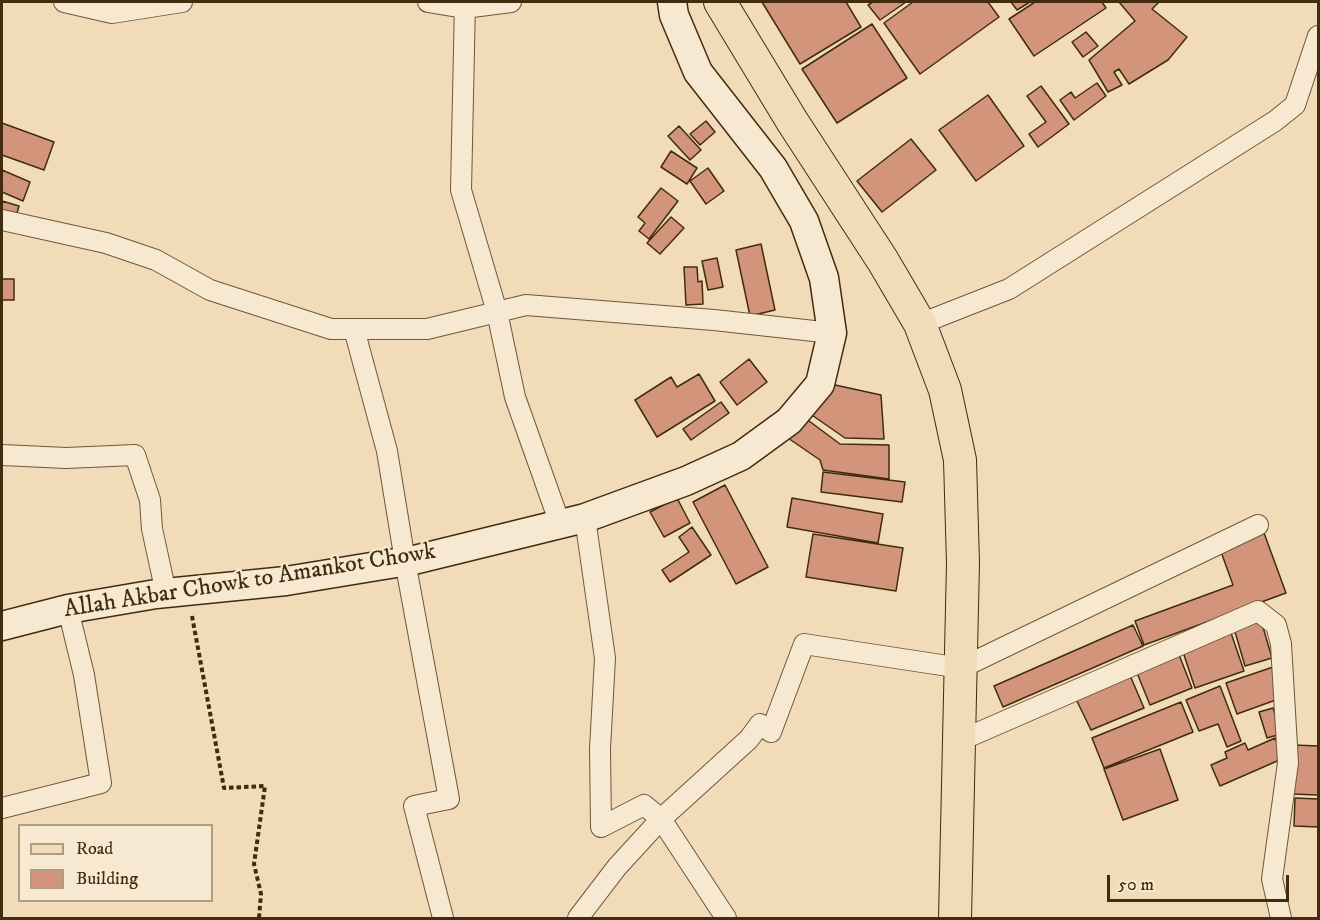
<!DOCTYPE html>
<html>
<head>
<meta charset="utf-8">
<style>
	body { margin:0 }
	#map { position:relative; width:1320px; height:920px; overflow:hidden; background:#f2dbb8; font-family:"IM FELL DW Pica",serif }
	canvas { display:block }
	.frame { position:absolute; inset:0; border:3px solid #412c0f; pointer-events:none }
	.legend { position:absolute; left:18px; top:824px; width:195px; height:78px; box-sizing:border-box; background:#f7e8d1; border:2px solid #ae9d83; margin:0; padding:8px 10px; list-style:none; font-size:18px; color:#412c0f }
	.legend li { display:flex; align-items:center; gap:12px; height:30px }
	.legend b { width:30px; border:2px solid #ae9d83 }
	.scale { position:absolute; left:1107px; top:875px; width:182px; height:27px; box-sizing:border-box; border:3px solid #412c0f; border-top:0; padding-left:8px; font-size:18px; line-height:21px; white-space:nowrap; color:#412c0f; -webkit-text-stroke:4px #f7e8d1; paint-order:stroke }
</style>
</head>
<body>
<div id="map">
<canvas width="1320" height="920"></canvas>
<div class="frame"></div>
<ul class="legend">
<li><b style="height:8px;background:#f2dbb8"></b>Road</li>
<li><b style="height:16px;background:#d2947a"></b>Building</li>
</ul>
<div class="scale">50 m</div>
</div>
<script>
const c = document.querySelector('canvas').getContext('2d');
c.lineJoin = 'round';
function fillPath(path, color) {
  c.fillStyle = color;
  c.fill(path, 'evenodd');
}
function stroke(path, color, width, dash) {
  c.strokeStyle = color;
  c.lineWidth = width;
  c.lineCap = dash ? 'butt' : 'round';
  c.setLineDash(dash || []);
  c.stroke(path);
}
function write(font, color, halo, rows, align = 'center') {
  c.font = font + ' "IM FELL DW Pica",serif';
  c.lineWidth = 4.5;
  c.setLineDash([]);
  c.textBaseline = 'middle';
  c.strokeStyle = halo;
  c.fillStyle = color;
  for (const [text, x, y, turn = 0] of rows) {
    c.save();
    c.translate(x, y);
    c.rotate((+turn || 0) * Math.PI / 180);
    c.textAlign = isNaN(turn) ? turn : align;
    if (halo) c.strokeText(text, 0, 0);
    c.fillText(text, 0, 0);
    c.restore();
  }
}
const building = new Path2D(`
	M 762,2 L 846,2 L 861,27 L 800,64 Z
	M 873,2 L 906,2 L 880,20 L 868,5 Z
	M 913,2 L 988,2 L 999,17 L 920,74 L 884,23 Z
	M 1011,2 L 1030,2 L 1017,10 Z
	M 1035,2 L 1102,2 L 1106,8 L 1034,56 L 1009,19 Z
	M 1119,2 L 1159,2 L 1152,9 L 1187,37 L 1168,60 L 1129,84 L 1119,69 L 1114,72 L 1122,85 L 1108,92 L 1089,60 L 1135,21 Z
	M 872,24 L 907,78 L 837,123 L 802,69 Z
	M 1086,32 L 1098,46 L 1083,57 L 1072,42 Z
	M 1097,83 L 1106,96 L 1074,120 L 1060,100 L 1071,92 L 1075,98 Z
	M 1041,86 L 1069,124 L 1038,147 L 1029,134 L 1046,122 L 1027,96 Z
	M 988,95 L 1024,146 L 976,181 L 939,130 Z
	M 706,121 L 715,132 L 700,145 L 690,134 Z
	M 2,123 L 54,142 L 44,170 L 2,155 Z
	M 679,126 L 701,150 L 690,160 L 668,136 Z
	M 911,139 L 936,170 L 882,212 L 857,181 Z
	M 671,151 L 697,168 L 687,184 L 661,167 Z
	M 708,168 L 724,191 L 706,204 L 690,181 Z
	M 2,170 L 30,182 L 23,201 L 2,192 Z
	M 661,188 L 678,201 L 649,239 L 639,231 L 645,223 L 638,217 Z
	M 2,201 L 19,206 L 15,220 L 2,216 Z
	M 671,217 L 684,228 L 660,254 L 647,243 Z
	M 761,244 L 775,310 L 750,316 L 736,250 Z
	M 717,258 L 723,287 L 708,290 L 702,261 Z
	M 684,267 L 697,267 L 698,282 L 702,281 L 703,304 L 686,305 Z
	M 2,279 L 14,279 L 14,300 L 2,300 Z
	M 749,359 L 767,382 L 737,405 L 720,382 Z
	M 699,374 L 715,401 L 657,437 L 635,400 L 671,377 L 677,387 Z
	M 826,383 L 881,395 L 884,439 L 845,438 L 806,411 Z
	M 721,402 L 729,413 L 691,440 L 683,429 Z
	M 801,415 L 840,444 L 889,445 L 889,479 L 823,470 L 820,460 L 785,436 Z
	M 823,472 L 905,482 L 902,502 L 821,492 Z
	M 725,485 L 768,567 L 736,584 L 693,502 Z
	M 677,498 L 690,523 L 664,537 L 650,512 Z
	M 792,498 L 883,514 L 878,543 L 787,527 Z
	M 692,527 L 711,555 L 670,582 L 662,570 L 689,552 L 679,537 Z
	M 1264,533 L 1286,593 L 1144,645 L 1135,621 L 1233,585 L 1220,549 Z
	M 813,534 L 903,548 L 896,591 L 806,577 Z
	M 1260,617 L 1272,658 L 1245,666 L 1233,625 Z
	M 1133,625 L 1143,646 L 1003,707 L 994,686 Z
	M 1230,630 L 1244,671 L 1195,688 L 1181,646 Z
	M 1178,652 L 1192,688 L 1150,705 L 1135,668 Z
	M 1273,667 L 1284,697 L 1237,714 L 1226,683 Z
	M 1129,673 L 1144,708 L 1091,730 L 1074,695 Z
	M 1220,686 L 1241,741 L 1227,747 L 1218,724 L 1199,731 L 1186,700 Z
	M 1181,702 L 1193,732 L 1104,768 L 1092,738 Z
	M 1273,708 L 1281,734 L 1267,738 L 1259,712 Z
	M 1275,738 L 1284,758 L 1220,786 L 1211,765 L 1227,758 L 1225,752 L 1245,743 L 1248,750 Z
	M 1294,745 L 1318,746 L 1318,795 L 1292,794 Z
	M 1160,749 L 1178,800 L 1123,820 L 1104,769 Z
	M 1295,798 L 1318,799 L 1318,827 L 1294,826 Z`);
fillPath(building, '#d2947a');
stroke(building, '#412c0f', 1.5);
const minor = new Path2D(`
	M 64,2 L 112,13 L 182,2
	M 428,2 L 464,8 L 511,2
	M 465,2 L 461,190 L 497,312 L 515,397 L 560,524
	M 2,220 L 106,243 L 156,260 L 210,290 L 331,329 L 427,329 L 526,305 L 714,320 L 832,333
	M 920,324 L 1009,289 L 1275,121 L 1295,105 L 1318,36
	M 354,329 L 387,451 L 405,561 L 449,799 L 414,806 L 443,918
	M 2,455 L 66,458 L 135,455 L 150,500 L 152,529 L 166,593
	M 585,518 L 605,658 L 600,749 L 601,827 L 644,805 L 661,819 L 726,918
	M 959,741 L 1258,611 L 1276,625 L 1281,644 L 1288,763 L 1272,879 L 1281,918
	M 2,808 L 101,783 L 84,675 L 68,609
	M 578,918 L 617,867 L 661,819 L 749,739 L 760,724 L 771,732 L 804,644 L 961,668 L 1258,525`);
const secondary = new Path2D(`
	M 2,626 L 68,609 L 156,594 L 286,581 L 414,560 L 585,518 L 686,481 L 741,456 L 789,421 L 820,384 L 832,333 L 824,278 L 804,221 L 773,168 L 698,72 L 674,15 L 672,2`);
const primary = new Path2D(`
	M 720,2 L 792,121 L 883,261 L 920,324 L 945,390 L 960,460 L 963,563 L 955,918`);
stroke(minor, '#6d5839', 22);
stroke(secondary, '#412c0f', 31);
stroke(primary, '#412c0f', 34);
stroke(new Path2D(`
	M 192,616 L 224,788 L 265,786 L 254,864 L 261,894 L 259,918`), '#412c0f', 4, [4.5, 3]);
stroke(minor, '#f7e8d1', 20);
stroke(secondary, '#f7e8d1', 28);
stroke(primary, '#f2dbb8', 32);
write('24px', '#412c0f', '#f7e8d1', [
	["Allah Akbar Chowk to Amankot Chowk",250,582,-9]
]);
</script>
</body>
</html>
